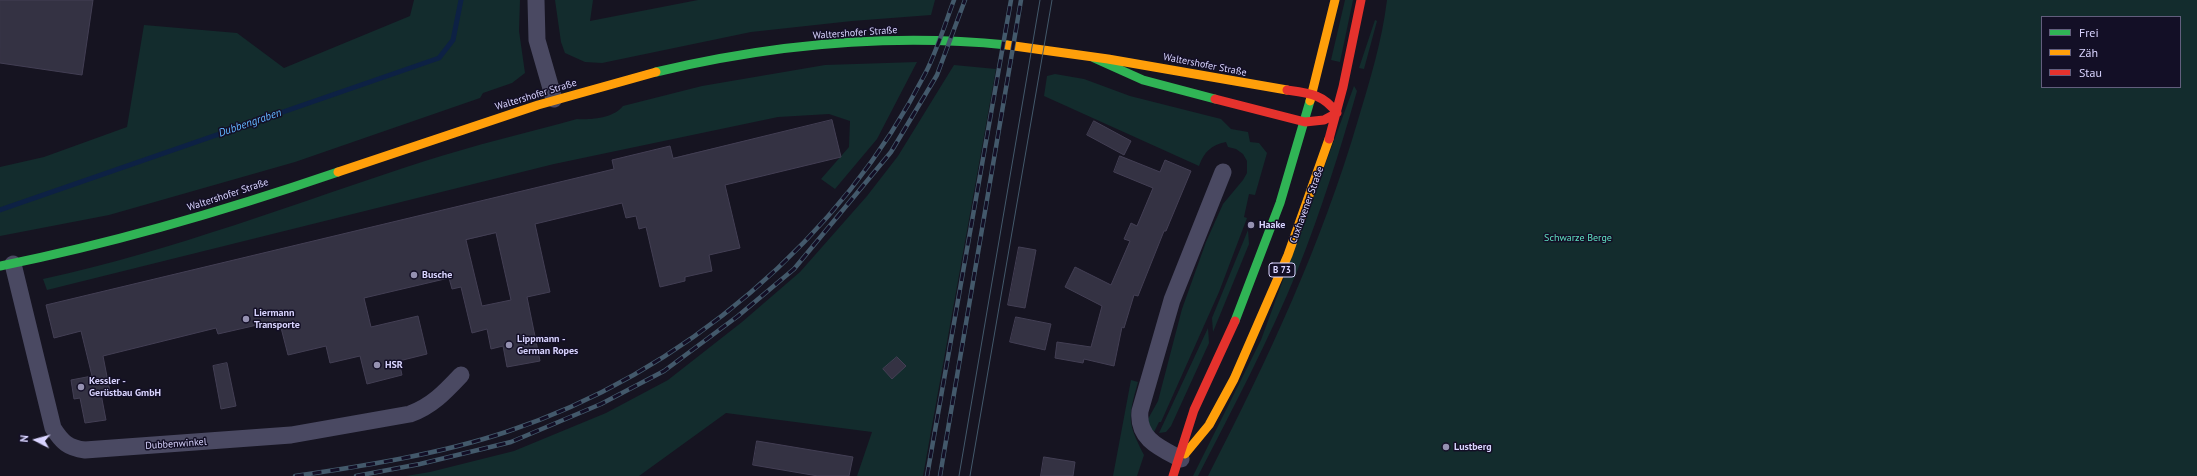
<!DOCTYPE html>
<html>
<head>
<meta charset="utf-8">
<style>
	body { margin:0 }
	#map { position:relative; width:2197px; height:476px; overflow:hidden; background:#161421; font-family:"PT Sans",sans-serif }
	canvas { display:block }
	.legend { position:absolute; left:2041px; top:16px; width:140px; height:72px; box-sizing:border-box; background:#130f26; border:1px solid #625e7d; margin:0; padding:5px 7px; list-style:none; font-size:12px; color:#d9d4ff }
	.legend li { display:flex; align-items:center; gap:8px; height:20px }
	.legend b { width:20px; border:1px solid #625e7d }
	.north { position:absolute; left:16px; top:420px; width:40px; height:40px; -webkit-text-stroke:3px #130f26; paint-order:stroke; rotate:276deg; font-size:11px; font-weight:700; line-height:16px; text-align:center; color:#d9d4ff }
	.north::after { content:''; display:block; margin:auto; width:14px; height:18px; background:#d9d4ff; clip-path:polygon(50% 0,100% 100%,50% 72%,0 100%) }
</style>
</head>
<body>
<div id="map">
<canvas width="2197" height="476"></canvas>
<ul class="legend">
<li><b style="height:5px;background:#30b455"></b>Frei</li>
<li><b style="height:5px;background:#ff9f0a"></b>Zäh</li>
<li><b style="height:5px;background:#e5322d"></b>Stau</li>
</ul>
<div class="north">N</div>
</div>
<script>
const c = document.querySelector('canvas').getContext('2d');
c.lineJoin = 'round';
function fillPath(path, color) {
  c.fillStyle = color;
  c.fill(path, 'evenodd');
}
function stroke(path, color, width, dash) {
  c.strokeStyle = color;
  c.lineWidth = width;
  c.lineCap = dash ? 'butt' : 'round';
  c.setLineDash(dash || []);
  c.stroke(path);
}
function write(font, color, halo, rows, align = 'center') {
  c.font = font + ' "PT Sans",sans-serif';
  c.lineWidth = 3;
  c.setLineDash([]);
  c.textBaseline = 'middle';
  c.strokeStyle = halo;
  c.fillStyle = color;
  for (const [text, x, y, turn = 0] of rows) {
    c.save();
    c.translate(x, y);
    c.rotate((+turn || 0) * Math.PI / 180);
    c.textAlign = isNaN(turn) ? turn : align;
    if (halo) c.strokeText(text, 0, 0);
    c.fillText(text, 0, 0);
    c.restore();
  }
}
fillPath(new Path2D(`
	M 414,0 L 520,0 L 519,31 L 525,73 L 512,83 L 483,93 L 480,98 L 295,162 L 109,215 L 0,236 L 0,167 L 44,157 L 127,127 L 144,25 L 237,33 L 284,68 L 410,16 Z
	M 555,0 L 593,0 L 590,21 L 698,0 L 935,0 L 931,15 L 852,21 L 751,32 L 602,63 L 585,62 L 565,53 L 561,42 Z
	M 1345,0 L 1353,0 L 1340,62 L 1331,60 Z
	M 1387,0 L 2197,0 L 2197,476 L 1208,476 C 1268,359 1321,246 1358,120 C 1370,80 1382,41 1387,0 ZM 2042,17 L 2180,17 L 2180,87 L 2042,87 Z
	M 1375,20 L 1377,21 L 1364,69 L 1359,68 Z
	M 917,62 L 877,139 L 835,189 L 821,179 L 849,147 L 850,121 L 829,114 L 778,117 L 554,164 L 47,290 L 43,279 C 173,251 298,202 425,161 C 475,145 526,133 577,119 C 591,120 614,118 623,106 L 702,86 L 825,65 Z
	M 954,65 L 996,69 L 923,476 L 857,476 L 872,432 L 726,413 L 639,476 L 406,476 L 430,472 L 514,451 L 606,413 L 668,380 L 742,322 L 800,272 L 867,196 L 898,156 Z
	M 1055,74 L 1084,79 L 1130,96 L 1221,119 L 1231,129 L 1248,132 L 1250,142 L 1259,143 L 1267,153 L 1255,195 L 1249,194 L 1244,217 L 1247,218 L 1219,292 L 1161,422 L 1159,422 L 1154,432 L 1150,429 L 1148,419 L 1158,401 L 1182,309 L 1206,242 L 1223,204 L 1243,180 L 1247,173 L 1247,161 L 1243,154 L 1236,149 L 1228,147 L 1226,142 C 1211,145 1204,152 1199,166 L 1044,96 L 1047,76 Z
	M 1354,86 L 1357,91 C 1340,151 1321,211 1298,269 C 1269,340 1233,408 1198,476 L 1193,476 L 1261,340 Z
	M 1248,230 L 1249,244 L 1213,332 L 1212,318 Z
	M 1208,328 L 1209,343 L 1171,426 L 1166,432 L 1159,433 Z
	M 1131,380 L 1138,382 C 1128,418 1127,422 1144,455 L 1137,476 L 1113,476 Z`), '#132c2d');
stroke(new Path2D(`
	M 0,210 L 439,58 L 453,40 L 461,0`), '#0d2144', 5);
const building = new Path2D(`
	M 0,0 L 93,0 L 82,75 L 0,63 Z
	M 832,120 L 841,157 L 725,185 L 740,248 L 709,255 L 712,271 L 685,277 L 685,281 L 660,287 L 646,227 L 639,229 L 636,216 L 626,218 L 622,203 L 535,224 L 550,292 L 527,297 L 540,361 L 507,367 L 503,346 L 491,349 L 487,329 L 472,333 L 461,287 L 452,289 L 449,278 L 364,298 L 371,327 L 418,316 L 427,354 L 399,361 L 402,375 L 367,384 L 360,356 L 330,363 L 326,346 L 288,355 L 279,320 L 218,334 L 216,328 L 103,356 L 110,392 L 101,394 L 106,420 L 85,423 L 80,398 L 74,399 L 71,380 L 92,376 L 81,331 L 54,338 L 46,305 L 614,169 L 612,160 L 670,146 L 673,158 ZM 496,233 L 511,300 L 482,306 L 466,240 Z
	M 1094,121 L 1131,141 L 1124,155 L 1087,135 Z
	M 1120,156 L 1160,172 L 1165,160 L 1191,171 L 1166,231 L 1164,231 L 1138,296 L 1134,295 L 1124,328 L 1122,327 L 1114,366 L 1084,359 L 1083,363 L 1055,358 L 1057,342 L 1091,347 L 1102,306 L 1065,287 L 1075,267 L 1111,285 L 1130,241 L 1124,239 L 1131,223 L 1137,226 L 1153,188 L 1114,172 Z
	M 1019,247 L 1036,250 L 1025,308 L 1008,305 Z
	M 1016,317 L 1051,324 L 1045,350 L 1010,342 Z
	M 897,357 L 906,366 L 892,379 L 883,369 Z
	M 227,363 L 236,406 L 221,409 L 213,366 Z
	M 757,441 L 853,457 L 849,476 L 818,476 L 753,465 Z
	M 1044,457 L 1075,462 L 1073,476 L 1041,476 Z`);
fillPath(building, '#343243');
stroke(building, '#433f54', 1);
stroke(new Path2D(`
	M 536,0 L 537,40 L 554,99
	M 13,264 L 53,428 C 62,442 68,448 85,450 L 291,435 L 410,414 C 432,406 445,392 461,375
	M 1181,459 C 1160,448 1137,439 1140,411 L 1172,300 L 1223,172`), '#4a4962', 17);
stroke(new Path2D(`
	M 1094,58 L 1143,80 L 1215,99
	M 656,72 C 770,45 889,33 1007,45
	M 0,266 C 115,243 227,210 338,172
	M 1235,321 L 1280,203 L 1310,101`), '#30b455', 9);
stroke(new Path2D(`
	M 1007,45 L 1108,59 L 1287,90
	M 1310,101 L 1335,0
	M 338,172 L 538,105 L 656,72
	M 1185,454 L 1209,425 L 1234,379 L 1288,255 L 1329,139`), '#ff9f0a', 9);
stroke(new Path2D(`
	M 1215,99 L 1305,122 L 1324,120 L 1337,113 C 1323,94 1309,93 1287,90
	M 1329,139 L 1343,87 L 1361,0
	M 1173,476 L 1194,410 L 1235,321`), '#e5322d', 9);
stroke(new Path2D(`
	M 959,476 L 1040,0
	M 970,476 L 1052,0`), '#43596b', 1);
const rail = new Path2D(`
	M 295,476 C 364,466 440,454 506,432 C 683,373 841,239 926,72 C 937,50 945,24 954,0
	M 356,476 L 420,464 L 511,442 L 601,404 L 664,371 L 738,316 L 794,269 L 891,152 L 937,75 L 965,0
	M 927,476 L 1011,0
	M 940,476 L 1021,0`);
stroke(rail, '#43596b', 4.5);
stroke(rail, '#130f26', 3, [9]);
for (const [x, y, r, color] of [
	[1251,225,4,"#9591b1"],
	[414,275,4,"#9591b1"],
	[246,319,4,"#9591b1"],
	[509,345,4,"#9591b1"],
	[377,365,4,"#9591b1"],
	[81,387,4,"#9591b1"],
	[1446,447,4,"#9591b1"]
]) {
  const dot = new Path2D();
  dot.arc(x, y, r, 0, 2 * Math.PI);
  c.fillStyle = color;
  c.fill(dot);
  stroke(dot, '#130f26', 1.5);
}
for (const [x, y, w] of [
	[1282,270,26]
]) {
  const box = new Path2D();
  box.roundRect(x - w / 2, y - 7, w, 14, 3);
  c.fillStyle = '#130f26';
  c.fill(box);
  stroke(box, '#d9d4ff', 1);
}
write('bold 9px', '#d9d4ff', null, [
	["B 73",1282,270]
]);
write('10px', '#d9d4ff', '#130f26', [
	["Waltershofer Straße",855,33,-4],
	["Waltershofer Straße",1205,65,11],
	["Waltershofer Straße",536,95,-17],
	["Waltershofer Straße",228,195,-18],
	["Cuxhavener Straße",1307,205,-70],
	["Dubbenwinkel",176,444,-4]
]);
write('bold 10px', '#d9d4ff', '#130f26', [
	["Haake",1259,225],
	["Busche",422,275],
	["Liermann",254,313],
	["Transporte",254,325],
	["Lippmann -",517,339],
	["German Ropes",517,351],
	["HSR",385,365],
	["Kessler -",89,381],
	["Gerüstbau GmbH",89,393],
	["Lustberg",1454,447]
], 'left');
write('10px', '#5fe0c0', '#130f26', [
	["Schwarze Berge",1578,238]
]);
write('italic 11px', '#62b6ff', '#130f26', [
	["Dubbengraben",250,123,-19]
]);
</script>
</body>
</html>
